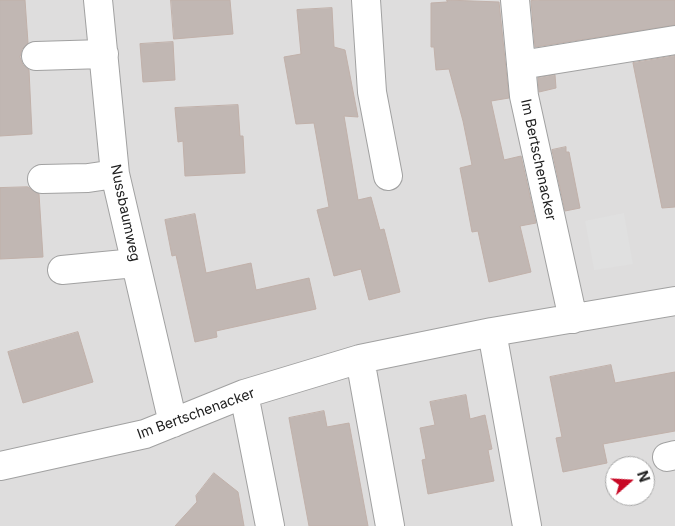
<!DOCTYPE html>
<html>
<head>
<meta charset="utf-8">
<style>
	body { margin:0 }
	#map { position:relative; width:675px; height:526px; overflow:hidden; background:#f0ece7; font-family:Inter,sans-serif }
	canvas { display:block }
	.north { position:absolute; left:605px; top:456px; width:50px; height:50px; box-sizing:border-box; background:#fff; border:1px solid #a6a6a6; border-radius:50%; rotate:71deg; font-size:14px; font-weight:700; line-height:20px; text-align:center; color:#202020 }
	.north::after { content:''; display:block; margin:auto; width:18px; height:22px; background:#c80825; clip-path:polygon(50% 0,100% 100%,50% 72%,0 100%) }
</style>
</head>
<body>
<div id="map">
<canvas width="675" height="526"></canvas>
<div class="north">N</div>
</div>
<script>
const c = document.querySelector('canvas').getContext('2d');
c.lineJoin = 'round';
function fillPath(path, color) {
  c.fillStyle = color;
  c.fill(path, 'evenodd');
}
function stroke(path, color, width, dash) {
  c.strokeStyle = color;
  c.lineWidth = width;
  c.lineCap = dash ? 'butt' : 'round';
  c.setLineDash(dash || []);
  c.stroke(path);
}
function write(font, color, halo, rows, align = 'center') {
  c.font = font + ' Inter,sans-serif';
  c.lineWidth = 4;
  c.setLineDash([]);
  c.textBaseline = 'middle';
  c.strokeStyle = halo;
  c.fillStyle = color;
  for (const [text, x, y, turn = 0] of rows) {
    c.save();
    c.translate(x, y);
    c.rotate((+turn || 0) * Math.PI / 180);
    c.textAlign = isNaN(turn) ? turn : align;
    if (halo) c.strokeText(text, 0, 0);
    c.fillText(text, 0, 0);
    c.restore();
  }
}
fillPath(new Path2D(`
	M 0,0 L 675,0 L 675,526 L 0,526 ZM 615,466 L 645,466 L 645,496 L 615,496 Z`), '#dedddd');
fillPath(new Path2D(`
	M 624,213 L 633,264 L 594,270 L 585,221 Z`), '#e0e0e0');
const building = new Path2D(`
	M 0,0 L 25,0 L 28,43 L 22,49 L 20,57 L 23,65 L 29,70 L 32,134 L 0,136 Z
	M 171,0 L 230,0 L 233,34 L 174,39 Z
	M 447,0 L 499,2 L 509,98 L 491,101 L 504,160 L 521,156 L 536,223 L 520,226 L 531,272 L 489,282 L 478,231 L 472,232 L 460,168 L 472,165 L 463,121 L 449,69 L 436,70 L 434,47 L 431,47 L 431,3 L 447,2 Z
	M 540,0 L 675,0 L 675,25 L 535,47 L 531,1 Z
	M 332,8 L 334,47 L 345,50 L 358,117 L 344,116 L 358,200 L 371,197 L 380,230 L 384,229 L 400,292 L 369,300 L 361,269 L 334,276 L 317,210 L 329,207 L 314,123 L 296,124 L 284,57 L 301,54 L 297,10 Z
	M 173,42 L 175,80 L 143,82 L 140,44 Z
	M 675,56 L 675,207 L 662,208 L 633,63 Z
	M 555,75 L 556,88 L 539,92 L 538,78 Z
	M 238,105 L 240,136 L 243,136 L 245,173 L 185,176 L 183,141 L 178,142 L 175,108 Z
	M 566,147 L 566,152 L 569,152 L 580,208 L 565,211 L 552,150 Z
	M 28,187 L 39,194 L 43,257 L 0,259 L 0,188 Z
	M 195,214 L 206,273 L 251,263 L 256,290 L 309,278 L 316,309 L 216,331 L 217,337 L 195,342 L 176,255 L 172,256 L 165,220 Z
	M 78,332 L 93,382 L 23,403 L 8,352 Z
	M 611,365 L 615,383 L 675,372 L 675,431 L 603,444 L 607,463 L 563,472 L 556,438 L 562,437 L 550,377 Z
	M 466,395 L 470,419 L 485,415 L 492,449 L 488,450 L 494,481 L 428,494 L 422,460 L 426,459 L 420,428 L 435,425 L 430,402 Z
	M 324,411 L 327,427 L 349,423 L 368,526 L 309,526 L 289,418 Z
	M 214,473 L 238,492 L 244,526 L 175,526 L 197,502 L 196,496 Z`);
fillPath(building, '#c1b7b3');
stroke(building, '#c1b1aa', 1);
const minor = new Path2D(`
	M 98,0 L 115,174 L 173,423
	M 366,0 L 372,92 L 388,176
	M 515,0 L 524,96 L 573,319
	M 36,56 L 104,54
	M 521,65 L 675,40
	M 42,179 L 88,178 L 115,174
	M 62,270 L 135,263
	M 492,332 L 527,526
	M 360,359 L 390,526
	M 244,394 L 270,526
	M 667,457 L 675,455
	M 0,466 L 145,434 L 244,394 L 360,359 L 492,332 L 675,301`);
stroke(minor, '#a1a1a1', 30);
stroke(minor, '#fff', 28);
write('14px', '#202020', '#fff', [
	["Im Bertschenacker",538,160,78],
	["Nussbaumweg",125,213,78],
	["Im Bertschenacker",196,414,-20]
]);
</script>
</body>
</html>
